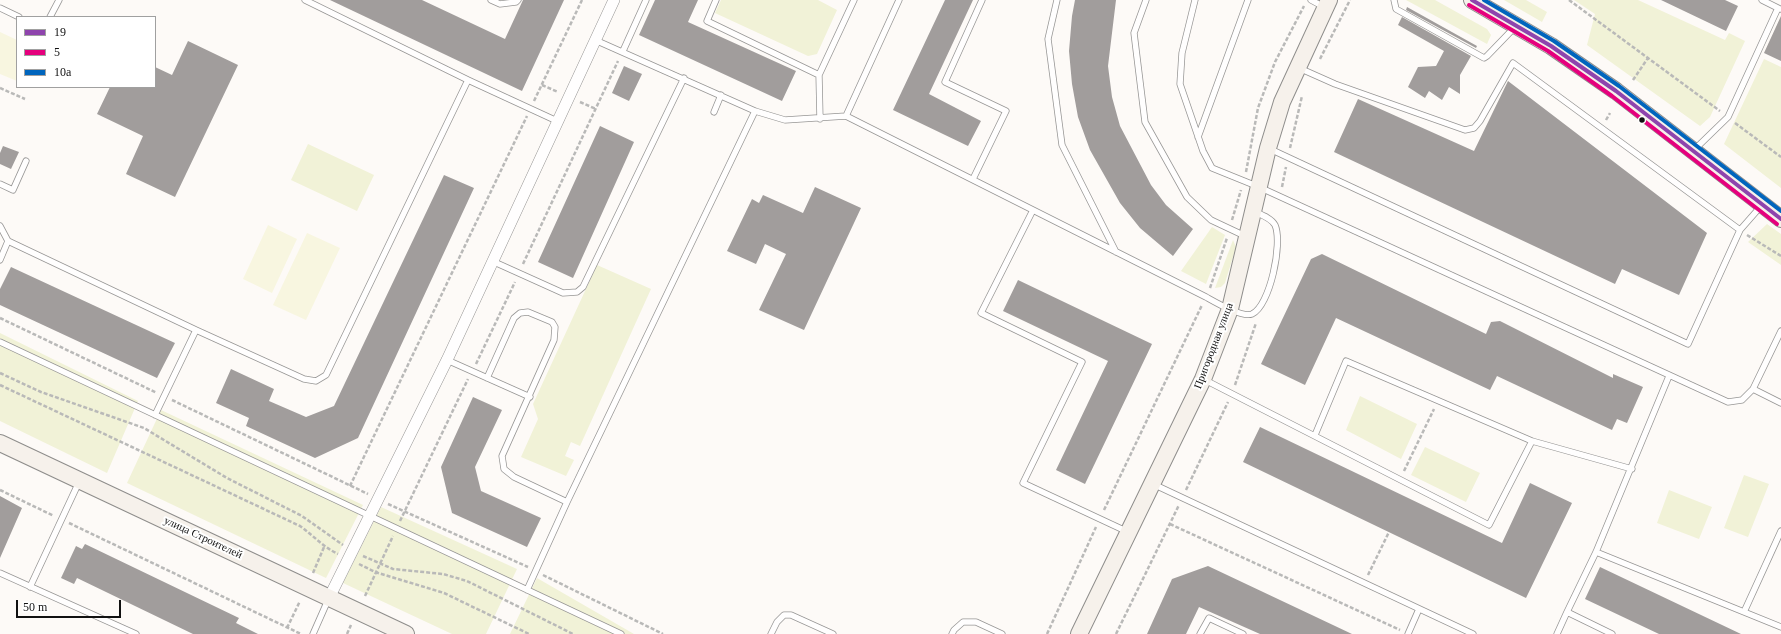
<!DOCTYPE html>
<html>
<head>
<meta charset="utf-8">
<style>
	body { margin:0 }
	#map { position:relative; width:1781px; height:634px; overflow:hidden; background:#fdfaf7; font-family:"Times New Roman",serif }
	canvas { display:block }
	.legend { position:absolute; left:16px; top:16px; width:140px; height:72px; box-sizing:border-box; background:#fff; border:1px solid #a0a0a0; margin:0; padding:5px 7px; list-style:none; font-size:12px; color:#111 }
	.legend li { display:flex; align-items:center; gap:8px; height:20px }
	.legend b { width:20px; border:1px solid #a0a0a0 }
	.scale { position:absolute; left:16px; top:600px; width:105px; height:18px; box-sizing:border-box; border:2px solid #111; border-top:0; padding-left:5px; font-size:12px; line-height:14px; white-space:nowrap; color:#111; -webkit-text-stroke:3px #fff; paint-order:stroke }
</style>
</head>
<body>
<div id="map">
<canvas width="1781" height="634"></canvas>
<ul class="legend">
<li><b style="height:5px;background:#8e44ad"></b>19</li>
<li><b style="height:5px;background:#e5007d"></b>5</li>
<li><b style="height:5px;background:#0065bd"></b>10а</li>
</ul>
<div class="scale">50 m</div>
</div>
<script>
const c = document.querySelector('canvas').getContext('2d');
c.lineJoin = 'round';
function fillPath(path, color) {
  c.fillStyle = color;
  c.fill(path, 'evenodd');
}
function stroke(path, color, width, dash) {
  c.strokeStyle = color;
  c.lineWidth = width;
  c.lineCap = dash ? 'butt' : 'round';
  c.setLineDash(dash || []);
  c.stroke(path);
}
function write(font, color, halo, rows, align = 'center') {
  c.font = font + ' "Times New Roman",serif';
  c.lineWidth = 4;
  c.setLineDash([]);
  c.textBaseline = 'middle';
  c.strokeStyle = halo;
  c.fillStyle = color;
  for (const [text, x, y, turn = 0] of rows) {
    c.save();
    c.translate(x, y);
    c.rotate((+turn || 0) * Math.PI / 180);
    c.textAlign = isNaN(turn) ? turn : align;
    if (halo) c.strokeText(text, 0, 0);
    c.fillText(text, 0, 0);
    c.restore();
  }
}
fillPath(new Path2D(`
	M 721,0 L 818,0 L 837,10 L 817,54 L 808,56 L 715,13 Z
	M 1406,0 L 1435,0 L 1487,29 L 1491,35 L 1487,44 Z
	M 1504,0 L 1526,0 L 1547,12 L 1542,22 Z
	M 1574,0 L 1638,0 L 1725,40 L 1729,33 L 1745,41 L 1710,117 L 1700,126 L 1587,45 L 1595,14 Z
	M 1764,59 L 1781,67 L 1781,188 L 1724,144 Z
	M 308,144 L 374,175 L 357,211 L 291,180 Z
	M 1767,224 L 1781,234 L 1781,265 L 1748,242 Z
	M 1212,227 L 1225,235 L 1206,284 L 1181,271 Z
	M 1233,240 L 1236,247 L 1225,283 L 1221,287 L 1215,288 Z
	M 597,265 L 651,289 L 580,446 L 571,442 L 565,456 L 574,460 L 566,476 L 521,457 L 538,419 L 533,404 Z
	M 0,333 L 138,401 L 107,473 L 0,421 Z
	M 1360,396 L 1417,424 L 1401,459 L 1346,430 Z
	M 161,410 L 363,505 L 326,578 L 127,483 Z
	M 1425,447 L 1480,473 L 1466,502 L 1411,475 Z
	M 1744,475 L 1769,484 L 1748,537 L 1724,528 Z
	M 1669,490 L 1712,507 L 1699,539 L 1657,523 Z
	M 381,507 L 517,569 L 486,634 L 452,634 L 343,583 Z
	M 537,578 L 634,634 L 510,634 Z`), '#f1f2d7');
fillPath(new Path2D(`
	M 0,32 L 17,40 L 17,81 L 0,74 Z
	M 268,225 L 297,239 L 272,293 L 243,279 Z
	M 307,233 L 340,248 L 306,320 L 273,305 Z`), '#f8f6e0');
fillPath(new Path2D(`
	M 330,0 L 422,0 L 505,39 L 523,0 L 564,0 L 522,91 Z
	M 655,0 L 698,0 L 688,22 L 796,71 L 782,101 L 639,35 Z
	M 945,0 L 973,0 L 929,94 L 981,121 L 968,146 L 893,110 Z
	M 1075,0 L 1116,0 L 1108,66 L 1112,97 L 1120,126 L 1151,185 L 1166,205 L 1193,229 L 1173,256 L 1140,228 L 1120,203 L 1090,150 L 1078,117 L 1072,84 L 1069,51 L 1072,16 Z
	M 1661,0 L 1725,0 L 1738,6 L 1726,31 Z
	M 1407,7 L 1477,46 L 1476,48 L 1406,10 Z
	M 1781,16 L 1781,61 L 1764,53 Z
	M 1402,17 L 1471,56 L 1460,75 L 1460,94 L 1449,87 L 1442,100 L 1429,91 L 1425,98 L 1408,87 L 1418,67 L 1436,66 L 1444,51 L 1398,25 Z
	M 188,41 L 238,65 L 175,197 L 126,174 L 143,136 L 97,114 L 110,87 L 155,87 L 155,67 L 172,75 Z
	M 624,66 L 642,74 L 629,101 L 612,93 Z
	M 1508,81 L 1707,233 L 1679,295 L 1622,269 L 1615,284 L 1334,152 L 1358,99 L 1474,151 Z
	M 600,126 L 634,142 L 573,278 L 538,262 Z
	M 3,146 L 19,152 L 11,169 L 0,164 L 0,153 Z
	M 444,175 L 474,188 L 358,438 L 315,458 L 246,426 L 249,418 L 216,403 L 231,369 L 274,389 L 269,401 L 306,417 L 334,406 Z
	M 815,187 L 861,208 L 804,330 L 759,310 L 786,254 L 765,244 L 756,264 L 727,251 L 752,199 L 759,203 L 763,195 L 803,213 Z
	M 1322,254 L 1486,334 L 1491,322 L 1500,321 L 1613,378 L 1613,374 L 1643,387 L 1627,423 L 1617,419 L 1612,430 L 1497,376 L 1490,390 L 1336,318 L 1305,385 L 1261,364 L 1311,259 Z
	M 11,267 L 175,343 L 157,378 L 0,305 L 0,289 Z
	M 1018,280 L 1152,344 L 1085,484 L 1056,470 L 1108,361 L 1003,311 Z
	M 473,397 L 502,410 L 475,467 L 481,491 L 541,518 L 527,547 L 452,513 L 441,467 Z
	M 1260,427 L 1502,543 L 1530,483 L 1572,503 L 1526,598 L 1243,462 Z
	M 0,496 L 22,508 L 0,558 Z
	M 85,544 L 239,618 L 236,623 L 258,634 L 193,634 L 77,578 L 74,584 L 61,578 L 76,546 L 82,549 Z
	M 1208,566 L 1352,634 L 1260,634 L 1199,607 L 1186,634 L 1147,634 L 1172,579 Z
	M 1600,567 L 1741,634 L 1659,634 L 1585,599 Z`), '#a19d9c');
const lane = new Path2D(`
	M 305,0 L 468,80
	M 491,0 L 500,4 L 516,2 L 518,0
	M 716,0 L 707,21 L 819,75
	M 1057,0 L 1048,39 L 1062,145 L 1116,252
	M 1146,0 L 1134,33 L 1145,122 L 1187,197 L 1211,220 L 1245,236
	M 1195,0 L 1182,53 L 1180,84 L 1203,151 L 1212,168 L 1259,187 L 1728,402 L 1742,400 L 1753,389 L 1781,331
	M 1311,0 L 1324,7
	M 1394,0 L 1396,9 L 1484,58 L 1487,56 L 1515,27
	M 1762,0 L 1780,9
	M 0,8 L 19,17
	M 50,17 L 59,0
	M 595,40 L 755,111 L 785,120 L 846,116 L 1206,297 C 1215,302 1242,318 1252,314 C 1270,306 1283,243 1275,225 C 1271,218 1262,215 1255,212
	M 623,51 L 646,0
	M 1299,68 L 1335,84 L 1465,130 L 1474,128 L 1480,121 L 1513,63 L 1740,230
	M 714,112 L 721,95
	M 846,116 L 899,0
	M 820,119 L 819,75 L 854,0
	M 1198,137 L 1248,0
	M 1270,149 L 1688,344 L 1740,230 L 1762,205
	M 1694,150 L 1728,117 L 1778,8
	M 973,179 L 1006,111 L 945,82 L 982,0
	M 0,184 L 13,190 L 26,161
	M 1033,210 L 981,313 L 1082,362 L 1023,483 L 1128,532
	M 0,226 L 8,241 L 196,330
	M 0,260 L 8,241
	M 492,261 L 563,293 L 577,292 L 583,287 L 684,78
	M 0,342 L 621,634
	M 447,360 L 530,397
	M 487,378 L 514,318 L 520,313 L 528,312 L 552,322 L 555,327 L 554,340 L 502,456 L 504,469 L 514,477 L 567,502 L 527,590
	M 1205,380 L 1489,525 L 1532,441 L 1632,469
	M 1753,389 L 1781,403
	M 155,415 L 196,330 L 304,379 L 316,381 L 326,375 L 468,80 L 557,121
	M 1315,435 L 1346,361 L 1532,441
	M 1153,484 L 1473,634
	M 567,502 L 755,111
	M 1596,552 L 1744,612 L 1781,531
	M 0,573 L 136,634
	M 30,587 L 79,482
	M 1744,612 L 1781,627
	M 313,634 L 328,600
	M 771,634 L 777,622 L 784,615 L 791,615 L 833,634
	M 952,634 L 954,630 L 963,622 L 976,622 L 1002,634
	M 1200,634 L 1209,618 L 1243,634
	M 1408,634 L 1419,609
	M 1557,634 L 1567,612
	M 1612,634 L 1567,612 L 1596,552 L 1669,376`);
const street = new Path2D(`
	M 329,598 L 447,360 L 614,0`);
const secondary = new Path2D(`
	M 1472,0 L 1551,46 L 1616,91 L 1781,219
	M 0,443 L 406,634
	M 1079,634 L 1203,379 L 1230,309 L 1268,148 L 1282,102 L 1329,0`);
stroke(lane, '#979695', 7);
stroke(street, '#979695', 12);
stroke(secondary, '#8e8d8b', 18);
stroke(new Path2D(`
	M 1569,0 L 1720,111
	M 1320,59 L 1350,0
	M 1633,80 L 1648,58
	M 542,85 L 558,92
	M 0,88 L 25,99
	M 534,101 L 582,0
	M 580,102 L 596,109
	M 1606,120 L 1610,113
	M 1735,123 L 1781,157
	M 1290,148 L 1302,96
	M 1246,172 L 1258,108 L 1275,62 L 1304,6
	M 1282,187 L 1286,167
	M 1232,220 L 1241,190
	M 1747,235 L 1781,256
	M 523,264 L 618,61
	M 1210,288 L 1227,238
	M 0,318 L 157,393
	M 476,364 L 515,282
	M 0,373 L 41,392 L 144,428 L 227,478 L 302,516 L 343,545
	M 0,385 L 300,526 C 314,536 323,547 338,554
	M 1235,385 L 1256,323
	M 172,400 L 368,494
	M 1404,471 L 1434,409
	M 350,486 L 527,116
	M 0,490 L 54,516
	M 1186,490 L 1228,402
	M 388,504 L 528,567
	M 1104,510 L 1202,305
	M 400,521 L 468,379
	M 69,523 L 301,634
	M 1170,524 L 1400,630
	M 363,556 L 393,569 L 443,574 L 467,581 L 573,634
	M 359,564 L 375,572 L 444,593 L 529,634
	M 313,573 L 324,547
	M 543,575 L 663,634
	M 1368,575 L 1389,532
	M 365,596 L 393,536
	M 287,628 L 300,601
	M 347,634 L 351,625
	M 1047,634 L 1096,527
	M 1116,634 L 1179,505`), '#b9b9b8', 2.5, [4, 2]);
stroke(lane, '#fffefe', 5.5);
stroke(street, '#fffefe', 11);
stroke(secondary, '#f6f1eb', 16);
stroke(new Path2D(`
	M 1472,0 L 1551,46 L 1616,91 L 1781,219`), '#8e44ad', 4);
stroke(new Path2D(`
	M 1469,5 L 1548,51 L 1612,96 L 1777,224`), '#e5007d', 4);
stroke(new Path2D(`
	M 1484,0 L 1554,41 L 1619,86 L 1781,211`), '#0065bd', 4);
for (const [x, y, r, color] of [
	[1642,120,3.5,"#111"]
]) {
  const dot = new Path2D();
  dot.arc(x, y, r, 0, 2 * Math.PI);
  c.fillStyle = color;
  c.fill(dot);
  stroke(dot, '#fff', 1.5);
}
write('11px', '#111', '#fff', [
	["Пригородная улица",1214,346,-69],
	["улица Строителей",203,538,25]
]);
</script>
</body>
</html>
